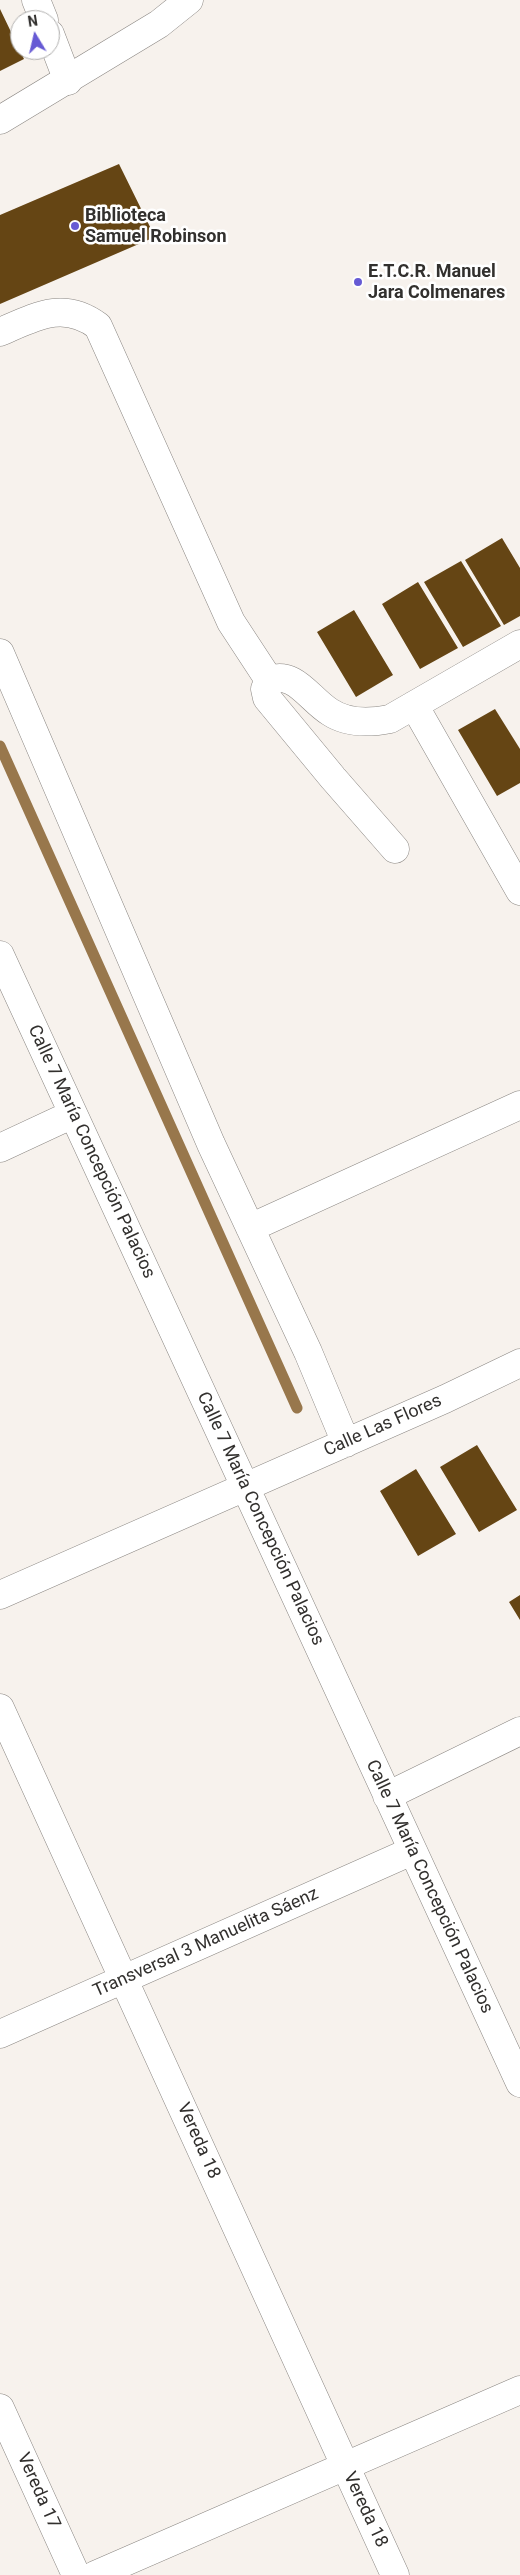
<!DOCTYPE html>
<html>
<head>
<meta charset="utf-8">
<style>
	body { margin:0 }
	#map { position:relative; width:520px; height:2575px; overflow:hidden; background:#f7f2ed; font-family:Roboto,sans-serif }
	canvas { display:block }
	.north { position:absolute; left:10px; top:10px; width:50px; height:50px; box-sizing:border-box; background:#fff; border:1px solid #adacab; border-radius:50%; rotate:351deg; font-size:14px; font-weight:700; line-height:20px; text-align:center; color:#32302e }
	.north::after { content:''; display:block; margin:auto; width:18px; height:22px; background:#665ad4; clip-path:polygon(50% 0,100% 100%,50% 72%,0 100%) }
</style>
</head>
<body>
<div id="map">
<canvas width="520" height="2575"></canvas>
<div class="north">N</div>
</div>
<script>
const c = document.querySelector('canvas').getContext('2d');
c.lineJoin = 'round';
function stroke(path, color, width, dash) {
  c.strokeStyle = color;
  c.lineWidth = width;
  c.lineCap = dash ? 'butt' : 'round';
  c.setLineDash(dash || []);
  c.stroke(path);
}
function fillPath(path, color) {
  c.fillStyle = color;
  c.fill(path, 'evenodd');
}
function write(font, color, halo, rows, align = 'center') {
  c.font = font + ' Roboto,sans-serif';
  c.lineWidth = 5;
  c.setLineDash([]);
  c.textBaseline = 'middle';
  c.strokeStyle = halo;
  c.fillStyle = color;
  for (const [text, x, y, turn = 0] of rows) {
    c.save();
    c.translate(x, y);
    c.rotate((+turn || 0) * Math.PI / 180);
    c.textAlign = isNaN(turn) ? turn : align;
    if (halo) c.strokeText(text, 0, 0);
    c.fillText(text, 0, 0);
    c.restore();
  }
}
stroke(new Path2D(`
	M 0,746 L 297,1408`), '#98774c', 11);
fillPath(new Path2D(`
	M 0,9 L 24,59 L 0,71 Z
	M 119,164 L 155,237 L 0,304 L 0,215 Z
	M 502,538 L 520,568 L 520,616 L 504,625 L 465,560 Z
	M 461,561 L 501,626 L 463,647 L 424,582 Z
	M 418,582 L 458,648 L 420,669 L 382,604 Z
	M 354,610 L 393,675 L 356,697 L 317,632 Z
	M 495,709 L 520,749 L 520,783 L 497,796 L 458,730 Z
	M 477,1445 L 517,1510 L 479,1532 L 440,1467 Z
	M 416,1469 L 456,1534 L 418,1556 L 380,1491 Z
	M 520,1595 L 520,1620 L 509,1602 Z`), '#654514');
const minor = new Path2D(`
	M 36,0 L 44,20
	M 50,34 L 68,81
	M 0,332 C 35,317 63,300 98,326 L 231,622 L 269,680
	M 0,653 L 211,1144 L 308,1352 L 346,1443
	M 414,705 L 520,891
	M 395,849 L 333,778 L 267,698 L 265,689 L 269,680 C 295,670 309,699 330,712 C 348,724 370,723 390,719 L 520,644
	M 0,955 L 520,2083
	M 0,1148 L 73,1114
	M 250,1228 L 520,1105
	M 0,1595 L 445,1399 L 520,1363
	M 0,1708 L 395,2575
	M 387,1796 L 520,1731
	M 0,2034 L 412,1851
	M 0,2408 L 76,2575
	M 95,2575 L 520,2390`);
const tertiary = new Path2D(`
	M 0,120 L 159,24 L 189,0`);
stroke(minor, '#8a8682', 29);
stroke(tertiary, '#8a8682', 29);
stroke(minor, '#fff', 28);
stroke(tertiary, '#fff', 28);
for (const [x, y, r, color] of [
	[75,226,5,"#665ad4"],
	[358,282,5,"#665ad4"]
]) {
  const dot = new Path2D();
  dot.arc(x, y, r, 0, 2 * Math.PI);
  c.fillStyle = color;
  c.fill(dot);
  stroke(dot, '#fff', 2);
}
write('bold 18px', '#32302e', '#fff', [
	["Biblioteca",85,216],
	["Samuel Robinson",85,237],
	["E.T.C.R. Manuel",368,272],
	["Jara Colmenares",368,293]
], 'left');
write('18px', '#32302e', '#fff', [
	["Calle 7 María Concepción Palacios",91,1152,65],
	["Calle Las Flores",383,1426,-24],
	["Calle 7 María Concepción Palacios",260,1519,65],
	["Calle 7 María Concepción Palacios",429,1887,65],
	["Transversal 3 Manuelita Sáenz",206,1943,-24],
	["Vereda 18",198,2141,66],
	["Vereda 17",38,2491,66],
	["Vereda 18",365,2510,65]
]);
</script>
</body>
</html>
